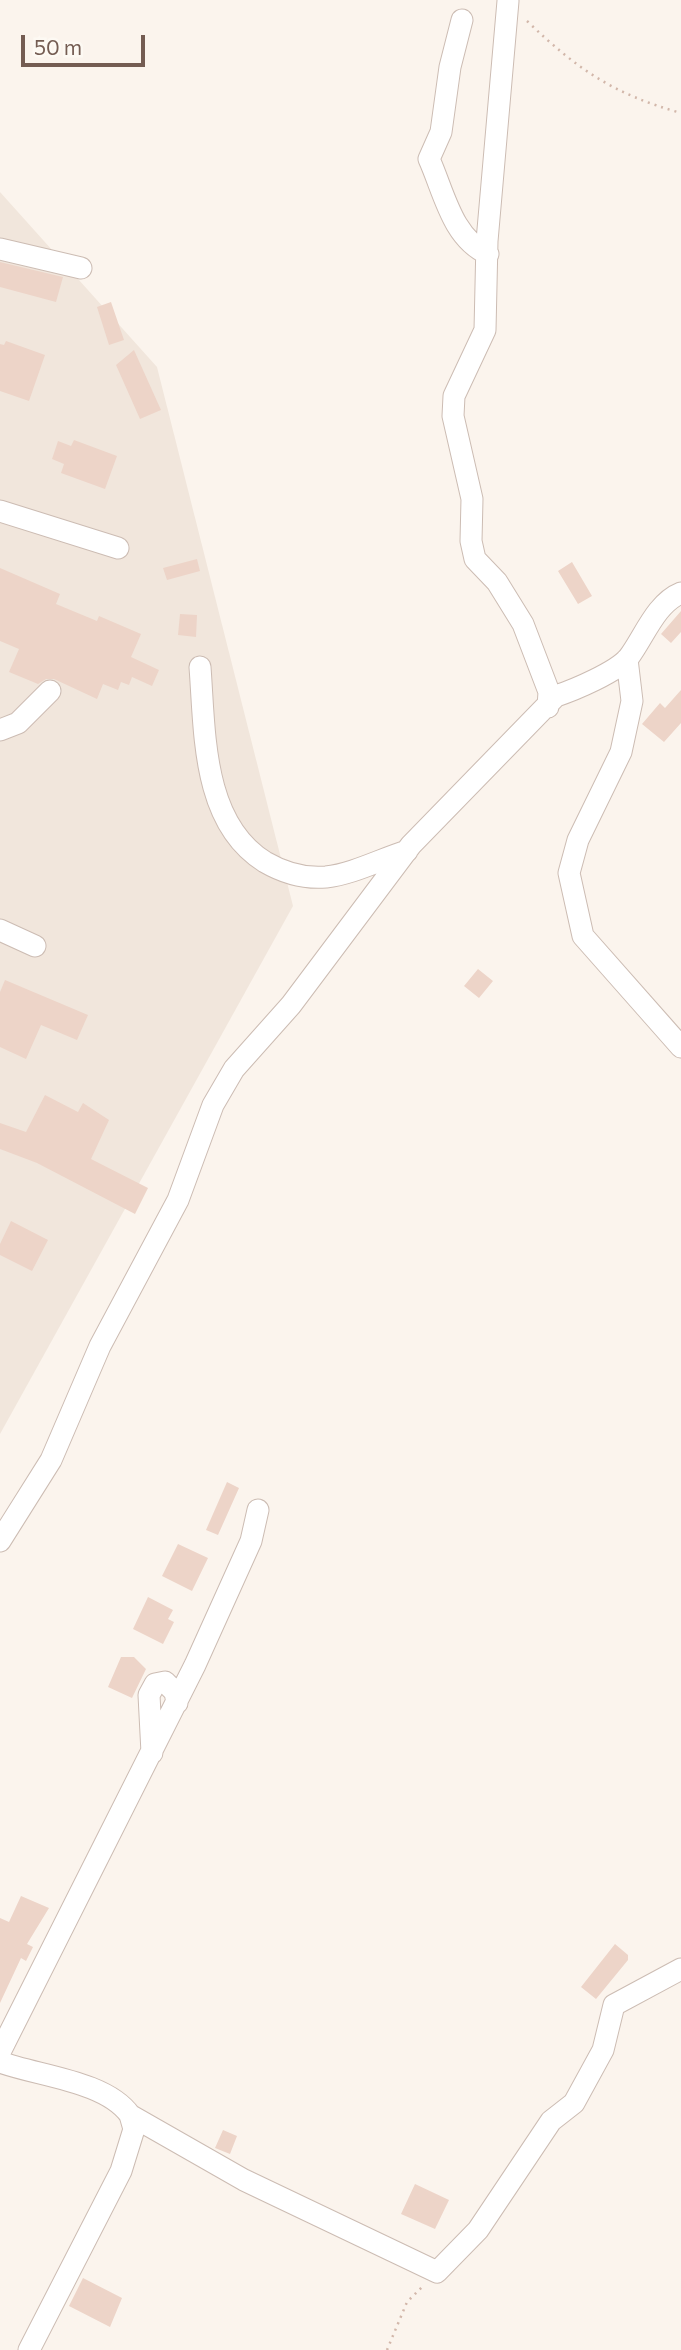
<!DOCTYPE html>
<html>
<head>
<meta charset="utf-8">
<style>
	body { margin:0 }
	#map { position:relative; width:681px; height:2350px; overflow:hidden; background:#fbf4ed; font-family:Commissioner,sans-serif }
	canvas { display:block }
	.scale { position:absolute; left:21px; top:35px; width:124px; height:32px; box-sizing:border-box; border:4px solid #745c52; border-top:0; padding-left:9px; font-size:21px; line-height:24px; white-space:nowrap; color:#745c52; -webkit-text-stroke:5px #fdf9f3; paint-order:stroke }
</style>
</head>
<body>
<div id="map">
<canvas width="681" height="2350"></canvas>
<div class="scale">50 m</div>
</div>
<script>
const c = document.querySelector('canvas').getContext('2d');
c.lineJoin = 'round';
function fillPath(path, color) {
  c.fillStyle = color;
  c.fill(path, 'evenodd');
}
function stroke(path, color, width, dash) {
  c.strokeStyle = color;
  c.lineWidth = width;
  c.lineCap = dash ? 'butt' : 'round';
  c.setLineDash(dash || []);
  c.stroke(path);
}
fillPath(new Path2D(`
	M 0,192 L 157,367 L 293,906 L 0,1434 Z`), '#f1e6dc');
fillPath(new Path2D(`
	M 0,262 L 63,277 L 56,302 L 0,287 Z
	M 111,302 L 124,340 L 109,345 L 97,307 Z
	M 6,341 L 45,355 L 29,401 L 0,391 L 0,344 L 4,345 Z
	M 134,350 L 161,410 L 140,419 L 116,365 Z
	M 74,440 L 117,456 L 105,489 L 61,473 L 64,464 L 52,459 L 58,441 L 71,446 Z
	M 197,559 L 200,571 L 167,580 L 163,568 Z
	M 572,562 L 592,596 L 578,604 L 558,571 Z
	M 0,568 L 60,594 L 56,604 L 97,621 L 99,616 L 141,634 L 131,657 L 159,670 L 152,686 L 132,677 L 129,685 L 121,682 L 118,690 L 103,684 L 97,699 L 54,679 L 46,679 L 38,684 L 9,672 L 19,649 L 0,641 Z
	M 681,611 L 681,632 L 671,643 L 661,634 Z
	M 180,614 L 197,615 L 196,637 L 178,635 Z
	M 681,690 L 681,723 L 664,742 L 642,724 L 660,703 L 665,708 Z
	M 478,969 L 493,981 L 479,998 L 464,986 Z
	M 5,980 L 88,1015 L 77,1040 L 41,1025 L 26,1059 L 0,1047 L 0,992 Z
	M 45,1095 L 78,1112 L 83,1103 L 109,1120 L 91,1159 L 148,1188 L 135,1214 L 37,1163 L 0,1149 L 0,1123 L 26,1132 Z
	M 11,1221 L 48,1240 L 32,1271 L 0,1255 L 0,1244 Z
	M 227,1482 L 239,1488 L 218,1535 L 206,1530 Z
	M 178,1544 L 208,1558 L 192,1591 L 162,1576 Z
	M 148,1597 L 173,1610 L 168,1619 L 174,1622 L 163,1644 L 133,1629 Z
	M 121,1657 L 134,1657 L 146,1669 L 132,1698 L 108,1687 Z
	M 21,1896 L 49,1908 L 27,1944 L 33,1947 L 26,1961 L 21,1958 L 0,2003 L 0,1918 L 9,1922 Z
	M 615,1944 L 628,1955 L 628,1960 L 596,1999 L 581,1987 Z
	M 223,2130 L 237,2136 L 230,2154 L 215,2148 Z
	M 415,2184 L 449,2200 L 435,2229 L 401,2214 Z
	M 83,2278 L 122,2298 L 110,2327 L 69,2306 Z`), '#edd4c8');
const minor = new Path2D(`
	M 508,1 L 487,241 L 485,330 L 454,396 L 453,416 L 472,499 L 471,541 L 475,559 L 497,582 L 523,624 L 549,692 L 548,707
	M 462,20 L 450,67 L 441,132 L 429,159 C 444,192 452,238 488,254
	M 0,249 L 81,268
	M 0,511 L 118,548
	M 627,659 L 632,701 L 621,752 L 578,840 L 569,873 L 583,936 L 681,1047
	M 200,667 C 205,733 202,823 265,862 C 284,873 303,879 326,877 C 353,874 381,859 407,851
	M 0,730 L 18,723 L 50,691
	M 0,930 L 35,946
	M 0,1541 L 51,1460 L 100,1346 L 178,1200 L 213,1105 L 234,1069 L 291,1005 L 411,845 L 556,696 C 574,690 617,672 629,657 C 644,637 656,603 681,593
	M 152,1753 L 149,1695 L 155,1684 L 165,1682 L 175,1692 L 177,1703
	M 0,2052 L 195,1665 L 251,1541 L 258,1510
	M 0,2062 C 38,2076 106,2081 130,2115 L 244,2180 L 437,2272 L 478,2230 L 551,2121 L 574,2103 L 603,2050 L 614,2005 L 681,1969
	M 29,2350 L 121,2171 L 134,2129 L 130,2115`);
stroke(minor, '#ccbcb3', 23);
stroke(new Path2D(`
	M 527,21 C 577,69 613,94 681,113
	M 387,2350 L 407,2302 L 422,2287`), '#d2b7aa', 2.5, [2, 5]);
stroke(minor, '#fff', 21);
</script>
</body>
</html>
